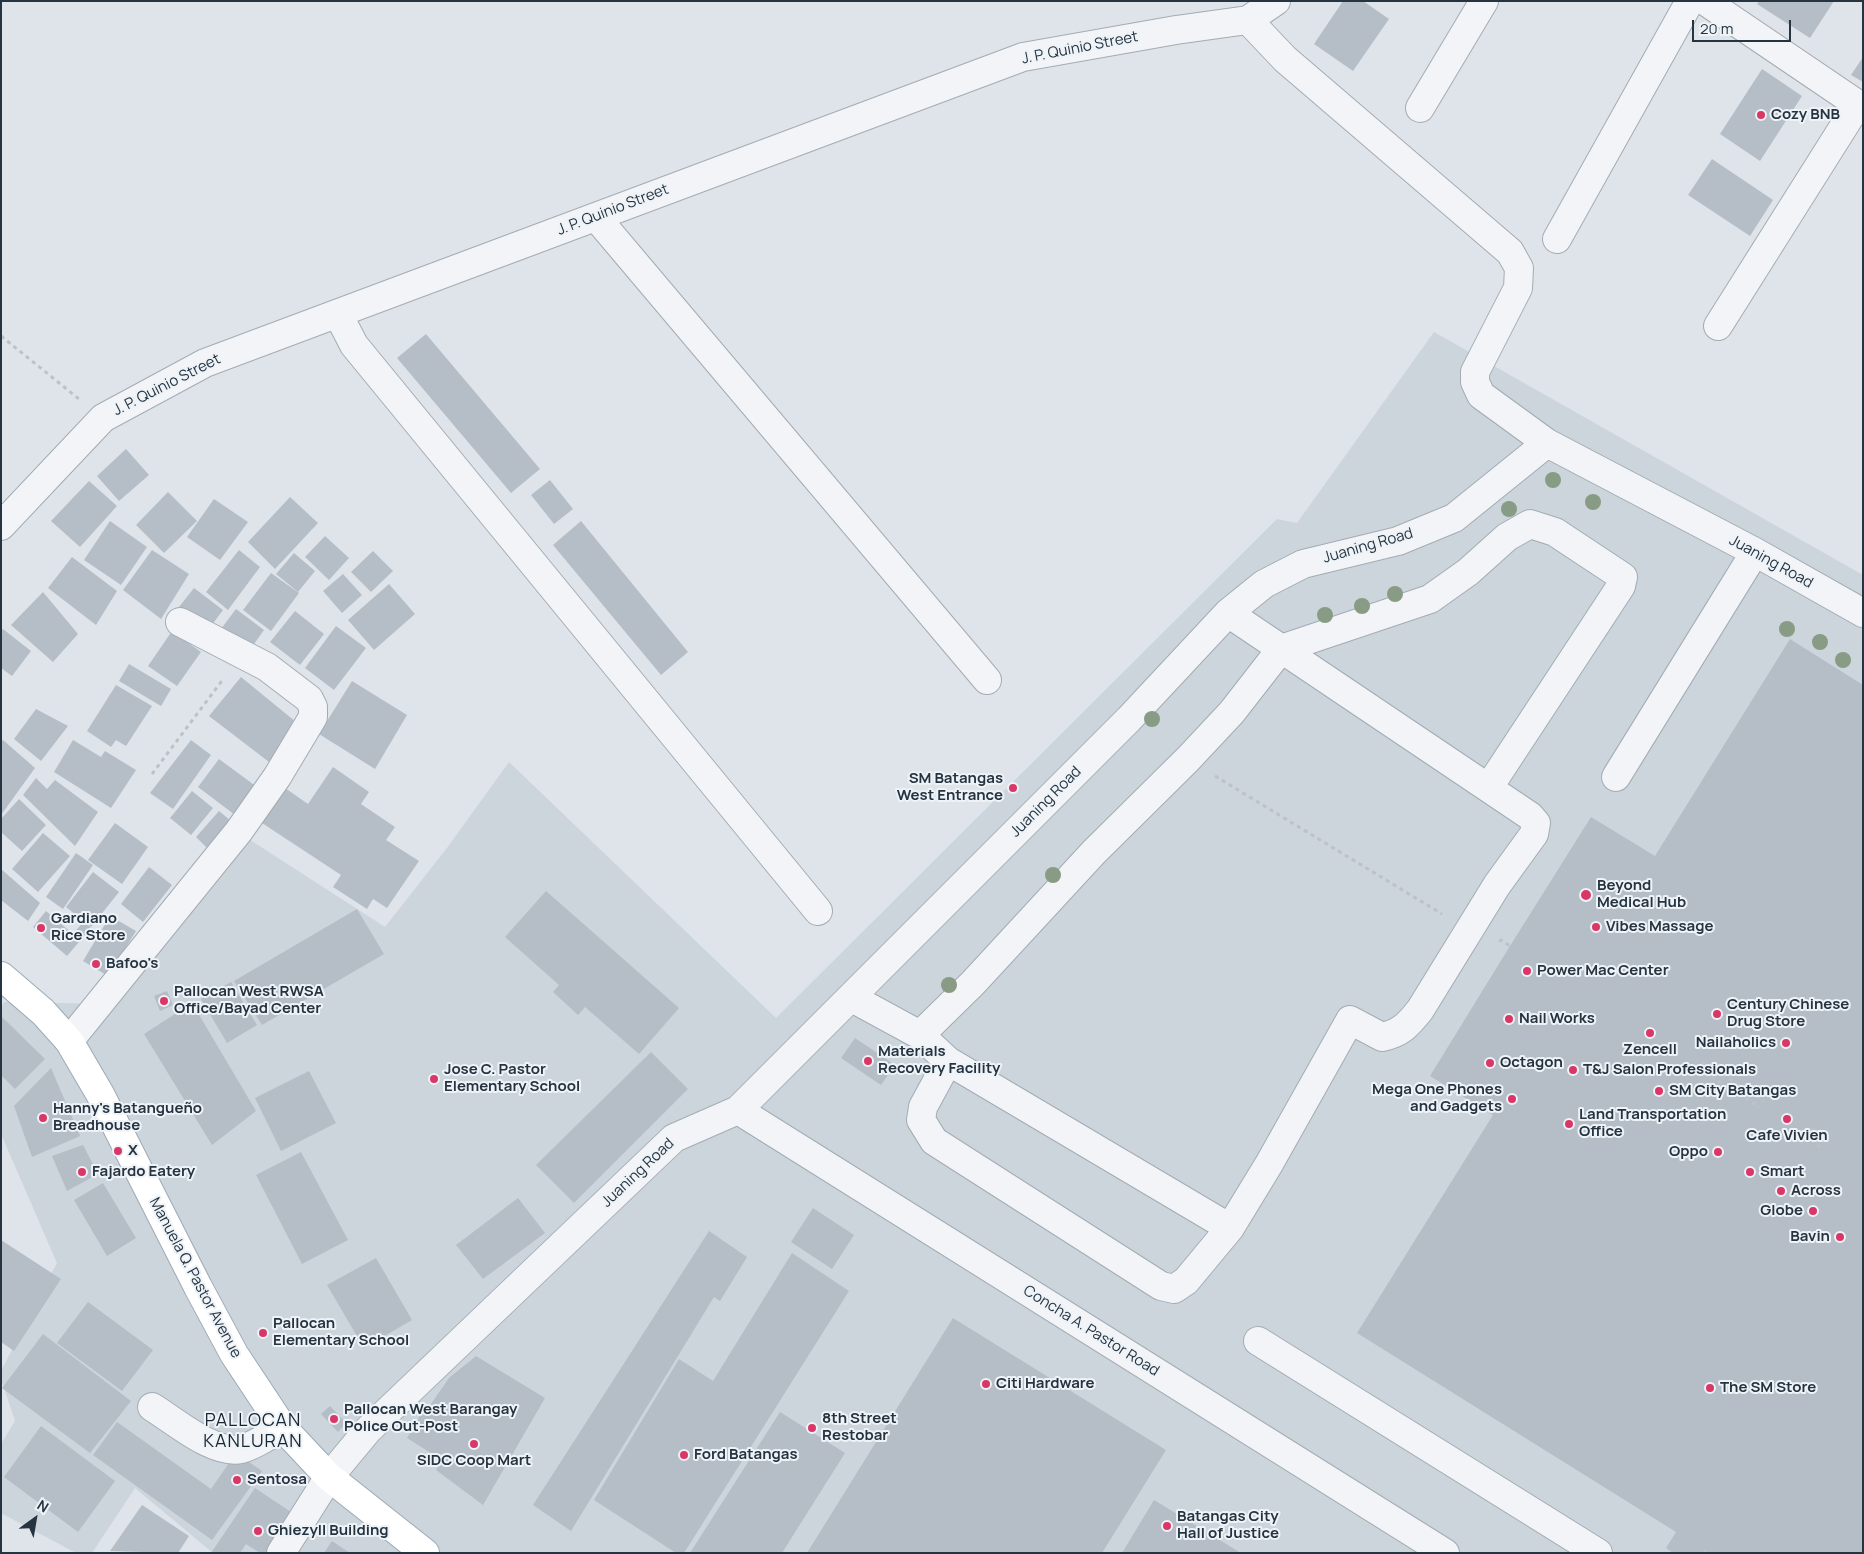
<!DOCTYPE html>
<html>
<head>
<meta charset="utf-8">
<style>
	body { margin:0 }
	#map { position:relative; width:1864px; height:1554px; overflow:hidden; background:#dee4e9; font-family:Manrope,sans-serif }
	canvas { display:block }
	.frame { position:absolute; inset:0; border:2px solid #263442; pointer-events:none }
	.north { position:absolute; left:10px; top:1494px; width:50px; height:50px; -webkit-text-stroke:4px #eef3f7; paint-order:stroke; rotate:32deg; font-size:14px; font-weight:700; line-height:20px; text-align:center; color:#263442 }
	.north::after { content:''; display:block; margin:auto; width:18px; height:22px; background:#263442; clip-path:polygon(50% 0,100% 100%,50% 72%,0 100%) }
	.scale { position:absolute; left:1692px; top:20px; width:99px; height:22px; box-sizing:border-box; border:2px solid #263442; border-top:0; padding-left:6px; font-size:15px; line-height:18px; white-space:nowrap; color:#263442; -webkit-text-stroke:4px #eef3f7; paint-order:stroke }
</style>
</head>
<body>
<div id="map">
<canvas width="1864" height="1554"></canvas>
<div class="frame"></div>
<div class="north">N</div>
<div class="scale">20 m</div>
</div>
<script>
const c = document.querySelector('canvas').getContext('2d');
c.lineJoin = 'round';
function fillPath(path, color) {
  c.fillStyle = color;
  c.fill(path, 'evenodd');
}
function stroke(path, color, width, dash) {
  c.strokeStyle = color;
  c.lineWidth = width;
  c.lineCap = dash ? 'butt' : 'round';
  c.setLineDash(dash || []);
  c.stroke(path);
}
function write(font, color, halo, rows, align = 'center') {
  c.font = font + ' Manrope,sans-serif';
  c.lineWidth = 4;
  c.setLineDash([]);
  c.textBaseline = 'middle';
  c.strokeStyle = halo;
  c.fillStyle = color;
  for (const [text, x, y, turn = 0] of rows) {
    c.save();
    c.translate(x, y);
    c.rotate((+turn || 0) * Math.PI / 180);
    c.textAlign = isNaN(turn) ? turn : align;
    if (halo) c.strokeText(text, 0, 0);
    c.fillText(text, 0, 0);
    c.restore();
  }
}
fillPath(new Path2D(`
	M 1434,332 L 1863,575 L 1863,1553 L 213,1553 L 135,1488 L 92,1553 L 76,1553 L 1,1513 L 1,1444 L 15,1421 L 1,1379 L 1,1371 L 57,1263 L 1,1134 L 1,1008 L 4,1002 L 108,1004 L 244,836 L 385,927 L 447,848 L 509,762 L 776,1018 L 1277,519 L 1297,523 Z`), '#ccd4dc');
fillPath(new Path2D(`
	M 1343,1 L 1363,1 L 1389,19 L 1353,71 L 1314,44 Z
	M 1759,1 L 1834,1 L 1810,38 L 1757,4 Z
	M 1863,57 L 1863,82 L 1851,75 Z
	M 1762,69 L 1802,96 L 1760,161 L 1720,134 Z
	M 1712,159 L 1773,200 L 1750,236 L 1688,195 Z
	M 426,334 L 540,469 L 511,493 L 397,358 Z
	M 126,449 L 149,475 L 119,501 L 97,476 Z
	M 550,480 L 573,509 L 554,524 L 531,495 Z
	M 89,481 L 117,506 L 80,547 L 51,521 Z
	M 168,492 L 197,521 L 164,553 L 136,525 Z
	M 290,497 L 318,523 L 275,569 L 248,542 Z
	M 214,499 L 248,522 L 220,560 L 187,537 Z
	M 110,521 L 147,547 L 121,585 L 84,560 Z
	M 581,521 L 688,652 L 661,675 L 553,545 Z
	M 325,536 L 349,558 L 329,580 L 305,557 Z
	M 152,550 L 189,574 L 161,619 L 123,590 Z
	M 239,550 L 260,567 L 228,610 L 206,592 Z
	M 373,551 L 393,571 L 371,592 L 351,572 Z
	M 294,553 L 315,571 L 298,592 L 276,574 Z
	M 72,557 L 117,591 L 96,625 L 48,588 Z
	M 271,573 L 299,593 L 271,631 L 243,610 Z
	M 343,574 L 362,595 L 342,613 L 323,591 Z
	M 389,584 L 415,614 L 374,650 L 348,620 Z
	M 194,588 L 223,610 L 205,634 L 175,612 Z
	M 43,592 L 78,634 L 53,662 L 11,625 Z
	M 236,609 L 264,630 L 247,654 L 218,633 Z
	M 295,611 L 324,634 L 300,665 L 270,642 Z
	M 336,626 L 366,648 L 334,690 L 305,668 Z
	M 3,629 L 31,651 L 12,676 L 1,668 L 1,632 Z
	M 172,631 L 201,652 L 177,686 L 148,666 Z
	M 1790,639 L 1863,685 L 1863,1553 L 1673,1553 L 1666,1548 L 1676,1532 L 1357,1333 L 1493,1115 L 1430,1076 L 1510,946 L 1591,817 L 1655,856 Z
	M 129,664 L 171,689 L 161,706 L 119,681 Z
	M 241,677 L 296,722 L 269,762 L 209,716 Z
	M 352,681 L 407,715 L 375,769 L 319,734 Z
	M 116,685 L 152,706 L 126,746 L 116,740 L 111,747 L 87,731 Z
	M 36,709 L 68,726 L 41,761 L 14,739 Z
	M 3,740 L 35,768 L 1,815 L 1,742 Z
	M 73,740 L 101,757 L 105,751 L 136,770 L 111,808 L 54,772 Z
	M 191,740 L 211,755 L 173,809 L 150,793 Z
	M 219,759 L 261,790 L 239,818 L 198,787 Z
	M 333,767 L 369,792 L 361,804 L 395,827 L 386,840 L 419,861 L 387,908 L 373,899 L 367,909 L 333,887 L 341,875 L 262,823 L 285,788 L 308,804 Z
	M 36,778 L 47,789 L 55,780 L 98,812 L 75,846 L 23,795 Z
	M 192,791 L 213,808 L 191,835 L 170,818 Z
	M 19,799 L 46,825 L 22,851 L 1,832 L 1,819 Z
	M 219,811 L 237,826 L 213,854 L 196,837 Z
	M 115,823 L 148,847 L 122,884 L 88,860 Z
	M 43,833 L 70,856 L 38,892 L 12,869 Z
	M 76,853 L 93,865 L 63,909 L 46,897 Z
	M 149,867 L 172,885 L 143,922 L 121,904 Z
	M 1,869 L 40,903 L 28,921 L 1,900 Z
	M 93,872 L 119,892 L 91,927 L 66,907 Z
	M 546,891 L 679,1008 L 639,1054 L 585,1007 L 578,1015 L 553,992 L 559,985 L 505,937 Z
	M 357,909 L 384,954 L 262,1025 L 234,981 Z
	M 46,911 L 73,934 L 84,921 L 91,928 L 67,956 L 33,927 Z
	M 110,916 L 136,931 L 108,976 L 83,961 Z
	M 231,982 L 257,1025 L 227,1043 L 201,999 Z
	M 167,991 L 173,1005 L 160,1011 L 154,996 Z
	M 192,1003 L 256,1111 L 212,1145 L 144,1034 Z
	M 1,1016 L 45,1059 L 15,1089 L 1,1075 Z
	M 855,1038 L 895,1065 L 881,1085 L 841,1058 Z
	M 651,1052 L 688,1089 L 574,1203 L 536,1165 Z
	M 51,1068 L 80,1136 L 32,1157 L 14,1106 Z
	M 309,1071 L 336,1123 L 281,1151 L 255,1098 Z
	M 83,1145 L 98,1174 L 67,1191 L 52,1156 Z
	M 301,1152 L 348,1240 L 302,1264 L 256,1175 Z
	M 103,1183 L 136,1238 L 107,1256 L 74,1200 Z
	M 518,1198 L 545,1233 L 483,1279 L 456,1245 Z
	M 813,1208 L 854,1235 L 832,1269 L 791,1242 Z
	M 709,1231 L 747,1257 L 720,1301 L 714,1297 L 571,1531 L 533,1505 Z
	M 1,1240 L 61,1279 L 14,1351 L 1,1342 Z
	M 792,1253 L 849,1291 L 684,1553 L 676,1553 L 594,1500 L 679,1359 L 713,1381 Z
	M 376,1258 L 412,1320 L 364,1348 L 327,1285 Z
	M 88,1302 L 153,1350 L 122,1391 L 57,1343 Z
	M 953,1318 L 1166,1450 L 1102,1553 L 807,1553 Z
	M 43,1334 L 131,1401 L 90,1453 L 2,1388 Z
	M 476,1356 L 545,1398 L 483,1505 L 436,1470 L 442,1460 L 407,1438 L 422,1412 L 424,1414 L 449,1378 Z
	M 330,1406 L 346,1423 L 338,1432 L 321,1414 Z
	M 780,1412 L 845,1453 L 782,1553 L 690,1553 Z
	M 117,1422 L 211,1489 L 236,1453 L 262,1471 L 212,1540 L 93,1455 Z
	M 41,1426 L 115,1481 L 78,1532 L 4,1477 Z
	M 255,1488 L 300,1518 L 276,1553 L 260,1553 L 246,1544 L 240,1553 L 211,1553 Z
	M 1154,1500 L 1241,1553 L 1122,1553 Z
	M 142,1505 L 189,1536 L 178,1553 L 110,1551 Z
	M 332,1541 L 350,1553 L 324,1553 Z`), '#b5bec7');
const minor = new Path2D(`
	M 1705,1 L 1863,108
	M 1248,20 L 1285,59 L 1510,252 L 1519,268 L 1518,288 L 1475,372 L 1475,382 L 1481,395 L 1547,443 L 1755,552 L 1863,613
	M 1420,108 L 1484,1
	M 596,217 L 987,680
	M 1557,239 L 1690,1
	M 338,314 L 354,345 L 818,911
	M 1718,326 L 1858,104
	M 1,526 L 103,418 L 205,363 L 1023,57 L 1176,30 L 1248,20 L 1276,1
	M 1616,777 L 1755,552
	M 852,998 L 920,1035 L 948,1061 L 1230,1228
	M 920,1035 L 973,983 L 1094,852 L 1188,759 L 1232,712 L 1281,649 L 1430,599 L 1468,572 L 1507,537 L 1530,524 L 1555,532 L 1623,577 L 1621,586 L 1489,787
	M 69,1041 L 239,831 L 277,777 L 313,717 L 313,707 L 309,699 L 267,667 L 180,622
	M 948,1061 L 923,1107 L 921,1120 L 934,1141 L 1161,1286 L 1174,1289 L 1186,1281 L 1230,1228 L 1269,1164 L 1350,1020 L 1382,1037 C 1401,1033 1408,1025 1420,1010 L 1497,885 L 1534,834 L 1536,823 L 1530,816 L 1228,613
	M 738,1110 L 1445,1553
	M 1258,1341 L 1598,1553
	M 152,1407 C 175,1421 214,1455 241,1449 C 255,1446 270,1434 283,1428
	M 281,1553 L 329,1477 L 368,1430 L 674,1138 L 738,1110 L 1129,719 L 1228,613 L 1264,584 L 1303,564 L 1398,541 L 1454,518 L 1547,443`);
const major = new Path2D(`
	M 1,976 L 43,1012 L 69,1041 L 100,1094 L 198,1287 L 234,1354 L 283,1428 L 329,1477 L 425,1553`);
stroke(minor, '#a3acb4', 30);
stroke(major, '#9daab6', 30);
stroke(new Path2D(`
	M 1,336 L 79,399
	M 152,774 L 224,678
	M 1215,776 L 1442,914
	M 1500,942 L 1501,940 L 1510,946
	M 1702,1062 L 1764,1101
	M 1698,1068 L 1760,1107
	M 1820,1147 L 1805,1136 L 1805,1130 L 1810,1127 L 1829,1138
	M 1704,1553 L 1706,1550`), '#bdc2c8', 3, [4, 4]);
stroke(minor, '#f2f4f7', 28);
stroke(major, '#fff', 28);
c.fillStyle = '#889b84';
for (const [x, y] of [
	[1553,480],
	[1593,502],
	[1509,509],
	[1395,594],
	[1362,606],
	[1325,615],
	[1787,629],
	[1820,642],
	[1843,660],
	[1152,719],
	[1053,875],
	[949,985]
]) {
  c.beginPath();
  c.arc(x, y, 8, 0, 2 * Math.PI);
  c.fill();
}
for (const [x, y, r, color] of [
	[1761,115,5,"#da3767"],
	[1013,788,5,"#da3767"],
	[1586,895,6,"#da3767"],
	[1596,927,5,"#da3767"],
	[41,928,5,"#da3767"],
	[96,964,5,"#da3767"],
	[1527,971,5,"#da3767"],
	[164,1001,5,"#da3767"],
	[1717,1014,5,"#da3767"],
	[1509,1019,5,"#da3767"],
	[1650,1033,5,"#da3767"],
	[1786,1043,5,"#da3767"],
	[868,1061,5,"#da3767"],
	[1490,1063,5,"#da3767"],
	[1573,1070,5,"#da3767"],
	[434,1079,5,"#da3767"],
	[1659,1091,5,"#da3767"],
	[1512,1099,5,"#da3767"],
	[43,1118,5,"#da3767"],
	[1787,1119,5,"#da3767"],
	[1569,1124,5,"#da3767"],
	[118,1151,5,"#da3767"],
	[1718,1152,5,"#da3767"],
	[82,1172,5,"#da3767"],
	[1750,1172,5,"#da3767"],
	[1781,1191,5,"#da3767"],
	[1813,1211,5,"#da3767"],
	[1840,1237,5,"#da3767"],
	[263,1333,5,"#da3767"],
	[986,1384,5,"#da3767"],
	[1710,1388,5,"#da3767"],
	[334,1419,5,"#da3767"],
	[812,1428,5,"#da3767"],
	[474,1444,5,"#da3767"],
	[684,1455,5,"#da3767"],
	[237,1480,5,"#da3767"],
	[1167,1526,5,"#da3767"],
	[258,1531,5,"#da3767"]
]) {
  const dot = new Path2D();
  dot.arc(x, y, r, 0, 2 * Math.PI);
  c.fillStyle = color;
  c.fill(dot);
  stroke(dot, '#eef3f7', 2);
}
write('15px', '#263442', '#eef3f7', [
	["J. P. Quinio Street",1080,48,-11],
	["J. P. Quinio Street",613,210,-21],
	["J. P. Quinio Street",167,385,-27],
	["Juaning Road",1368,546,-16],
	["Juaning Road",1771,562,29],
	["Juaning Road",1046,802,-45],
	["Juaning Road",638,1173,-43],
	["Manuela Q. Pastor Avenue",195,1278,62],
	["Concha A. Pastor Road",1091,1331,32]
]);
write('bold 15px', '#263442', '#eef3f7', [
	["Cozy BNB",1771,115],
	["SM Batangas",1003,779,"right"],
	["West Entrance",1003,796,"right"],
	["Beyond",1597,886],
	["Medical Hub",1597,903],
	["Gardiano",51,919],
	["Rice Store",51,936],
	["Vibes Massage",1606,927],
	["Bafoo's",106,964],
	["Power Mac Center",1537,971],
	["Pallocan West RWSA",174,992],
	["Office/Bayad Center",174,1009],
	["Century Chinese",1727,1005],
	["Drug Store",1727,1022],
	["Nail Works",1519,1019],
	["Nailaholics",1776,1043,"right"],
	["Zencell",1650,1050,"center"],
	["Materials",878,1052],
	["Recovery Facility",878,1069],
	["Octagon",1500,1063],
	["Jose C. Pastor",444,1070],
	["Elementary School",444,1087],
	["T&J Salon Professionals",1583,1070],
	["Mega One Phones",1502,1090,"right"],
	["and Gadgets",1502,1107,"right"],
	["SM City Batangas",1669,1091],
	["Hanny's Batangueño",53,1109],
	["Breadhouse",53,1126],
	["Land Transportation",1579,1115],
	["Office",1579,1132],
	["Cafe Vivien",1787,1136,"center"],
	["X",128,1151],
	["Oppo",1708,1152,"right"],
	["Fajardo Eatery",92,1172],
	["Smart",1760,1172],
	["Across",1791,1191],
	["Globe",1803,1211,"right"],
	["Bavin",1830,1237,"right"],
	["Pallocan",273,1324],
	["Elementary School",273,1341],
	["Citi Hardware",996,1384],
	["The SM Store",1720,1388],
	["Pallocan West Barangay",344,1410],
	["Police Out-Post",344,1427],
	["8th Street",822,1419],
	["Restobar",822,1436],
	["Ford Batangas",694,1455],
	["SIDC Coop Mart",474,1461,"center"],
	["Sentosa",247,1480],
	["Batangas City",1177,1517],
	["Hall of Justice",1177,1534],
	["Ghiezyll Building",268,1531]
], 'left');
c.letterSpacing = '1px';
write('18px', '#182532', '#eef3f7', [
	["PALLOCAN",253,1421],
	["KANLURAN",253,1442]
]);
c.letterSpacing = '0px';
</script>
</body>
</html>
